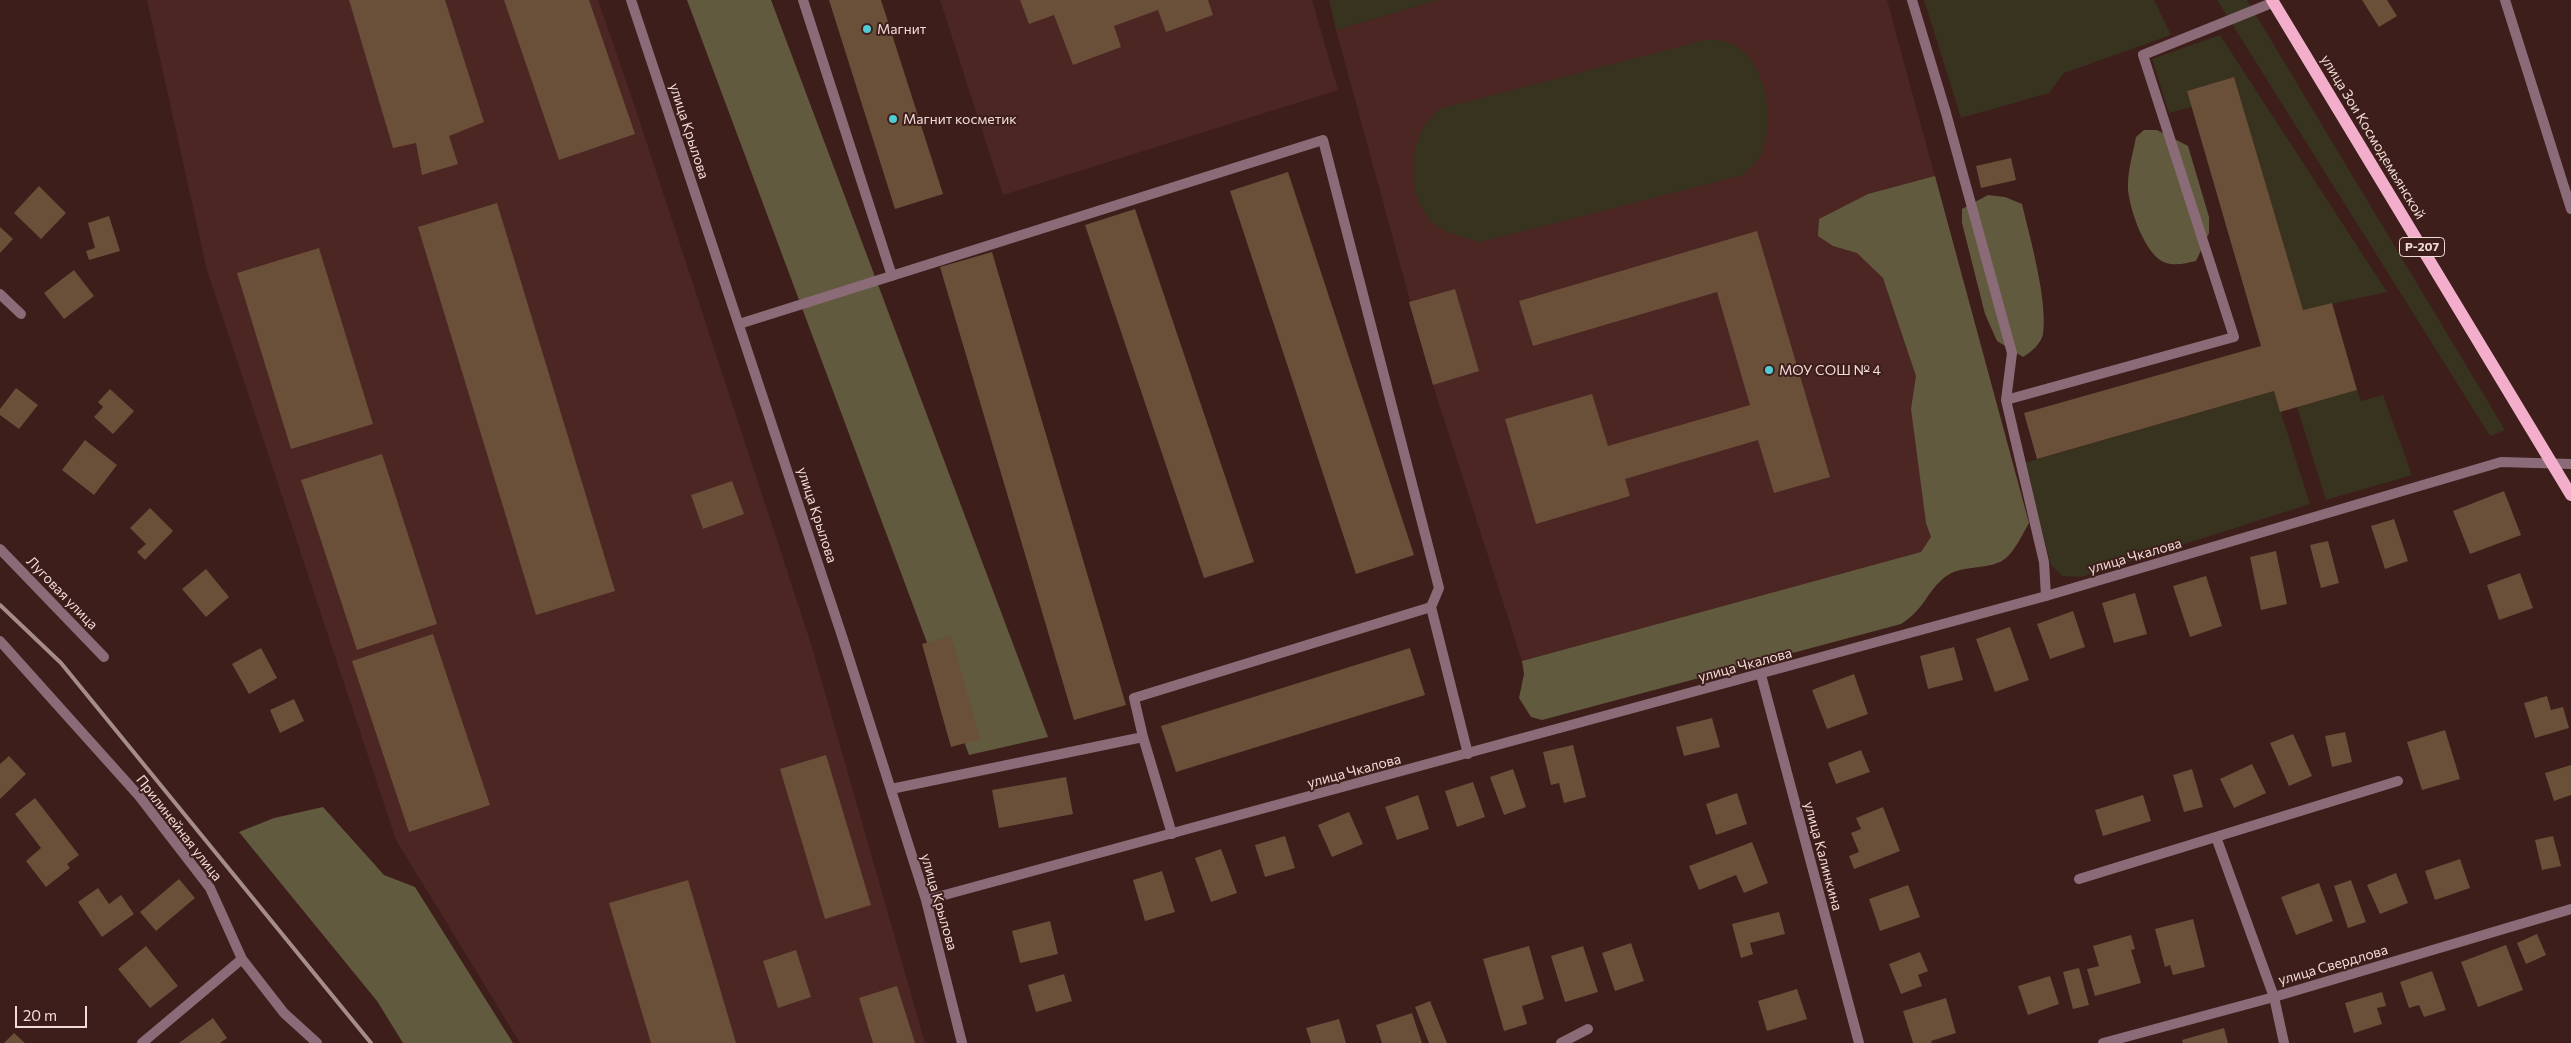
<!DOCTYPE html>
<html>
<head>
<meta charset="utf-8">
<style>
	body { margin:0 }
	#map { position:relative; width:2571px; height:1043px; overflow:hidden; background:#3d1e1a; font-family:Commissioner,sans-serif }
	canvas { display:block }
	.scale { position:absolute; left:15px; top:1006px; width:72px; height:22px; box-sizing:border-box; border:2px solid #f2dcd9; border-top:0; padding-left:6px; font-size:15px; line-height:18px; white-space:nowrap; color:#f2dcd9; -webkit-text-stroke:4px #3d1e1a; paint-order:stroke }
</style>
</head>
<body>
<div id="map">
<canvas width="2571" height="1043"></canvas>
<div class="scale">20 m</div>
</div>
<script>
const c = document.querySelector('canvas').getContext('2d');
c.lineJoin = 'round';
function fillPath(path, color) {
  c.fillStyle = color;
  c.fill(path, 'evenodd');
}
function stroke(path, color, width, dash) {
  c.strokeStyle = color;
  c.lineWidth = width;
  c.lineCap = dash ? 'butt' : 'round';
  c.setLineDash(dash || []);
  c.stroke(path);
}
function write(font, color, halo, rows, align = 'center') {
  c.font = font + ' Commissioner,sans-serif';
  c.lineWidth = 4;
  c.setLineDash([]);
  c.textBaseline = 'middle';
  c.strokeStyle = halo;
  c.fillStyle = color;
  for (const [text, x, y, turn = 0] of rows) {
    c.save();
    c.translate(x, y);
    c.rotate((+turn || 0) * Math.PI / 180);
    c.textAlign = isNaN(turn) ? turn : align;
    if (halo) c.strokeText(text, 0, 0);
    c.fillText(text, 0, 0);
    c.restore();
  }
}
fillPath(new Path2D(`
	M 147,0 L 598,0 L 633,101 L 812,647 L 925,1043 L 520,1043 L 396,840 L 207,270 Z
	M 940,0 L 1312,0 L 1338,90 L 1003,195 Z
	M 1438,0 L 1887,0 L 2029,523 L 1522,661 L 1433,385 L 1336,30 Z`), '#4c2623');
fillPath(new Path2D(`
	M 1329,0 L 1438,0 L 1336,30 Z
	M 1924,0 L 2154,0 L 2171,35 L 2064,73 L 2049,93 L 1961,118 Z
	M 2217,0 L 2247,0 L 2505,430 L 2490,436 Z
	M 2220,35 L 2387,292 L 2303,310 L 2234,77 L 2187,91 L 2192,107 L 2169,113 L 2152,59 Z
	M 1709,39 C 1716,40 1725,41 1732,44 C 1766,58 1775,121 1762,152 C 1758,162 1750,168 1743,175 L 1481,242 C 1463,237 1442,234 1429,219 C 1409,195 1409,157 1422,130 C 1425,123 1434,116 1439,109 Z
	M 2357,390 L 2361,401 L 2383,395 L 2412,475 L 2326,500 L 2297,407 Z
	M 2274,391 L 2310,504 L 2081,577 L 2062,576 L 2051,565 L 2024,463 Z`), '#38331f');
fillPath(new Path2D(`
	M 687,0 L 771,0 L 1048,737 L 969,755 Z
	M 2144,130 L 2157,130 L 2188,146 L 2209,217 L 2209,233 L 2196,261 C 2187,263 2176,266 2166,263 C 2145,256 2130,210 2128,190 C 2127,173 2133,153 2136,137 Z
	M 1935,176 L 2029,523 C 2022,535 2013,556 2000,562 C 1982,570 1961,565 1945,577 C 1927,591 1925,609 1901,624 L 1542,720 L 1531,717 L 1519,698 L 1524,674 L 1522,661 L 1921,552 L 1931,537 L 1926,523 L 1911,409 L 1916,376 L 1883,278 L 1857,253 L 1833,246 L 1818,236 L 1819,219 L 1868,194 Z
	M 1988,195 L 2005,197 L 2022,204 C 2030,238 2048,301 2043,334 C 2041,344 2031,352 2023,357 L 1997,341 L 1985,314 L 1962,223 L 1962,209 Z
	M 323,807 L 384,875 L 415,887 L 513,1043 L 403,1043 L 377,1001 L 239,832 L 274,818 Z`), '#615a3e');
fillPath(new Path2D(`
	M 349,0 L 445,0 L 484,122 L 449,136 L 458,164 L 422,175 L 416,143 L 393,148 Z
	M 504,0 L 589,0 L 635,134 L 559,160 Z
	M 829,0 L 881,0 L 943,194 L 895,209 Z
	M 1020,0 L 1208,0 L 1213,15 L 1166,32 L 1158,10 L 1114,26 L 1121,47 L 1073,65 L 1054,15 L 1029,24 Z
	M 2362,0 L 2387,0 L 2397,16 L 2379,27 Z
	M 2234,77 L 2303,310 L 2332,303 L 2357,390 L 2280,412 L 2274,391 L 2037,459 L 2024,413 L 2261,346 L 2187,91 Z
	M 2011,158 L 2016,180 L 1981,188 L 1976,166 Z
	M 1288,172 L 1414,555 L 1356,574 L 1230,191 Z
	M 39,186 L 66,213 L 41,239 L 14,213 Z
	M 497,203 L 615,591 L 536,615 L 418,227 Z
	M 1135,209 L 1254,562 L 1204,578 L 1085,225 Z
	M 109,216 L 120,251 L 89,260 L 86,251 L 95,248 L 88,223 Z
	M 0,227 L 13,239 L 0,253 Z
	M 1757,231 L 1830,477 L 1774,493 L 1758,440 L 1625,479 L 1630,496 L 1536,524 L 1505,419 L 1592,394 L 1608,446 L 1750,405 L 1717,292 L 1533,346 L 1519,301 Z
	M 319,248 L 373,424 L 291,449 L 237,273 Z
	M 992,252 L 1126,705 L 1074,720 L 940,267 Z
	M 74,270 L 94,296 L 64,319 L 44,293 Z
	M 1455,289 L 1479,371 L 1433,385 L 1409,302 Z
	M 16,388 L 38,405 L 19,429 L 0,415 L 0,409 Z
	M 110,389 L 134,411 L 113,434 L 94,417 L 103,407 L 98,402 Z
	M 85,440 L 117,465 L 94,495 L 62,470 Z
	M 382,454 L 437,624 L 357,650 L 301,480 Z
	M 732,481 L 744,514 L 703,529 L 691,495 Z
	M 2504,491 L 2521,535 L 2470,554 L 2453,511 Z
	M 150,508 L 173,531 L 145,560 L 137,552 L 146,544 L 130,528 Z
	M 2394,519 L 2408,561 L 2385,569 L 2371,526 Z
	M 2328,541 L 2339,583 L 2321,588 L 2310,545 Z
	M 2276,551 L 2287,604 L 2261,610 L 2250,557 Z
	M 206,569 L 229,597 L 206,617 L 182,589 Z
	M 2520,573 L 2533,608 L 2499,620 L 2487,585 Z
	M 2206,576 L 2222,626 L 2190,637 L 2173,586 Z
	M 2135,593 L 2147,634 L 2114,643 L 2102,603 Z
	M 2073,611 L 2085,647 L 2050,659 L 2037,624 Z
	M 2010,627 L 2029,680 L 1995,692 L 1976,639 Z
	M 433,634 L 490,805 L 409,832 L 352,661 Z
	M 951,636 L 980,739 L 951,747 L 922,644 Z
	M 1954,647 L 1963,680 L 1928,689 L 1920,656 Z
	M 261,648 L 277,678 L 249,694 L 232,664 Z
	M 1410,648 L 1425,695 L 1176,772 L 1161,726 Z
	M 1854,674 L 1868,714 L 1827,729 L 1812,690 Z
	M 2547,696 L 2551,710 L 2563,707 L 2569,728 L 2535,738 L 2524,703 Z
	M 294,699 L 304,721 L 280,733 L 270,710 Z
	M 1712,718 L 1720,747 L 1684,756 L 1676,727 Z
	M 2445,730 L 2460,779 L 2422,790 L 2407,742 Z
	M 2345,732 L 2352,762 L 2332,767 L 2325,736 Z
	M 2293,734 L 2312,776 L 2289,786 L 2270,743 Z
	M 1573,745 L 1586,797 L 1564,803 L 1559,783 L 1551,785 L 1543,752 Z
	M 1861,750 L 1870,772 L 1836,784 L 1828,763 Z
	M 826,755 L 871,905 L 825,919 L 780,769 Z
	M 9,756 L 26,774 L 0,799 L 0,764 Z
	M 2252,764 L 2266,793 L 2234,808 L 2220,779 Z
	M 2571,765 L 2571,795 L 2554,801 L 2545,773 Z
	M 1513,769 L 1526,807 L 1504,815 L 1490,777 Z
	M 2192,769 L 2203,807 L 2184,812 L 2173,775 Z
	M 1066,777 L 1073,814 L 999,828 L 992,790 Z
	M 1473,782 L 1485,817 L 1457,827 L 1445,791 Z
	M 1737,793 L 1747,824 L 1716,835 L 1706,804 Z
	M 1418,795 L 1429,829 L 1397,840 L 1385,807 Z
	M 2143,795 L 2151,821 L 2103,836 L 2095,810 Z
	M 35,798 L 79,855 L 67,864 L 70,868 L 46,887 L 26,861 L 41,848 L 15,814 Z
	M 1883,807 L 1900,851 L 1854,869 L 1849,856 L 1859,852 L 1851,833 L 1861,829 L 1856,818 Z
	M 1349,812 L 1363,844 L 1332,857 L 1318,825 Z
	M 1285,836 L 1295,868 L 1265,877 L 1255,845 Z
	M 2553,836 L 2561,866 L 2542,870 L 2535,840 Z
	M 1752,842 L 1768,883 L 1744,893 L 1736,875 L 1699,890 L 1689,866 Z
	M 1221,849 L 1237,893 L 1211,902 L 1195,858 Z
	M 2460,859 L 2470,888 L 2435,900 L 2425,871 Z
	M 1162,871 L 1175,912 L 1145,921 L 1133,880 Z
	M 2396,873 L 2408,903 L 2380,914 L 2367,885 Z
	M 179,879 L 195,898 L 156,931 L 140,912 Z
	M 688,880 L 736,1043 L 651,1043 L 609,903 Z
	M 2351,880 L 2366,922 L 2348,928 L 2334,886 Z
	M 2319,883 L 2333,921 L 2296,935 L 2281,897 Z
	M 1908,885 L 1920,917 L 1880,931 L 1869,899 Z
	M 98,888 L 109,904 L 121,895 L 134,914 L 102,937 L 78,902 Z
	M 1779,912 L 1785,934 L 1750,943 L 1753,954 L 1741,958 L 1732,924 Z
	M 2193,919 L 2205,967 L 2173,975 L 2170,965 L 2165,967 L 2155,929 Z
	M 1050,921 L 1058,954 L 1020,963 L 1012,931 Z
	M 2537,934 L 2546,955 L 2526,964 L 2517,943 Z
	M 2131,935 L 2135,949 L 2131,950 L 2141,983 L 2095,996 L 2087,969 L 2099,966 L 2093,946 Z
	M 1631,943 L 1644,981 L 1615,991 L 1602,953 Z
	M 2506,945 L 2523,990 L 2478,1007 L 2461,962 Z
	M 146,946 L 178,986 L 150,1008 L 118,969 Z
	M 1529,946 L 1544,999 L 1522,1006 L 1527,1024 L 1504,1031 L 1483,959 Z
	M 1583,946 L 1598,992 L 1565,1002 L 1551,956 Z
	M 796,950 L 811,997 L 778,1008 L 763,961 Z
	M 1920,952 L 1928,971 L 1918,975 L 1922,986 L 1901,994 L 1889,964 Z
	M 2079,968 L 2089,1005 L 2073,1009 L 2063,972 Z
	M 2432,971 L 2446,1010 L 2424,1017 L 2419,1005 L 2409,1008 L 2400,982 Z
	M 1064,974 L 1072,1001 L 1036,1012 L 1028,985 Z
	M 2050,976 L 2059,1004 L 2028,1015 L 2018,986 Z
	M 897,986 L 915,1043 L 873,1043 L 859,998 Z
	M 1797,989 L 1807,1019 L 1767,1031 L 1758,1001 Z
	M 2382,992 L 2386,1006 L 2377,1008 L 2382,1024 L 2354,1033 L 2345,1003 Z
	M 1946,998 L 1956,1033 L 1931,1041 L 1932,1043 L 1913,1043 L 1903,1011 Z
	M 1430,1001 L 1447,1043 L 1429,1043 L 1415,1007 Z
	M 1412,1013 L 1422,1043 L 1382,1043 L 1376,1025 Z
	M 213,1018 L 227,1038 L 220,1043 L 179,1043 Z
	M 1339,1019 L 1346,1043 L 1311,1043 L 1306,1028 Z
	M 2224,1028 L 2228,1043 L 2183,1043 L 2182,1040 Z
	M 14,1033 L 25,1043 L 4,1043 Z`), '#6a4f39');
stroke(new Path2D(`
	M 803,0 L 892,276
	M 1912,0 L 1946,113 L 2012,353 L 2006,400 L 2044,562 L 2046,596
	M 739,324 L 1323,140 L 1439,588 L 1431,607
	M 2006,400 L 2234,337 L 2143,55 L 2274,2
	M 0,641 L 139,796 L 210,888 L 242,959 L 284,1013 L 317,1043
	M 1143,737 L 1134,698 L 1431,607 L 1468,754
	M 891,789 L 1143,737 L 1172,834
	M 2216,837 L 2274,997 L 2284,1043
	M 2079,879 L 2398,781
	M 142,1043 L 242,959
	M 1561,1043 L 1588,1029`), '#8c6b79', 10);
stroke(new Path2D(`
	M 631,0 L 842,636 L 926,900 L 962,1043
	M 2505,0 L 2571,209
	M 0,294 L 21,314
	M 0,549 L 104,657
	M 1761,675 L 1859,1043
	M 926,900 L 2046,596 L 2501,462 L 2571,464
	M 2103,1043 L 2274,997 L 2571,909`), '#8c6b79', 10);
stroke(new Path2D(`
	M 2272,0 L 2571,495`), '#f2aeca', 12);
stroke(new Path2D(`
	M 0,605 L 61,663 L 371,1043`), '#a78d89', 4);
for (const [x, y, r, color] of [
	[867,29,5,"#51ccd2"],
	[893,119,5,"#51ccd2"],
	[1769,370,5,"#51ccd2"]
]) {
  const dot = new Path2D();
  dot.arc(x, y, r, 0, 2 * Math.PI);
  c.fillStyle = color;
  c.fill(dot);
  stroke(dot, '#3d1e1a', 2);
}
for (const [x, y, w] of [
	[2422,247,45]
]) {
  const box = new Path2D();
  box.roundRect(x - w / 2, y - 9.5, w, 19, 4);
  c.fillStyle = '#3d1e1a';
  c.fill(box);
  stroke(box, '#f2dcd9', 1);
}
write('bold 12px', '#f2dcd9', null, [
	["Р-207",2422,247]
]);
write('14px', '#f2dcd9', '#3d1e1a', [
	["Магнит",877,29],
	["Магнит косметик",903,119],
	["МОУ СОШ № 4",1779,370]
], 'left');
write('14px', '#f2dcd9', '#3d1e1a', [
	["улица Крылова",689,131,72],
	["улица Зои Космодемьянской",2373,137,59],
	["улица Крылова",817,515,72],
	["улица Чкалова",2135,556,-16],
	["Луговая улица",62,593,46],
	["улица Чкалова",1745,665,-15],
	["улица Чкалова",1354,771,-15],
	["Прилинейная улица",179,828,52],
	["улица Калинкина",1823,856,75],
	["улица Крылова",939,902,74],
	["улица Свердлова",2333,965,-16]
]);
</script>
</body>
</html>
